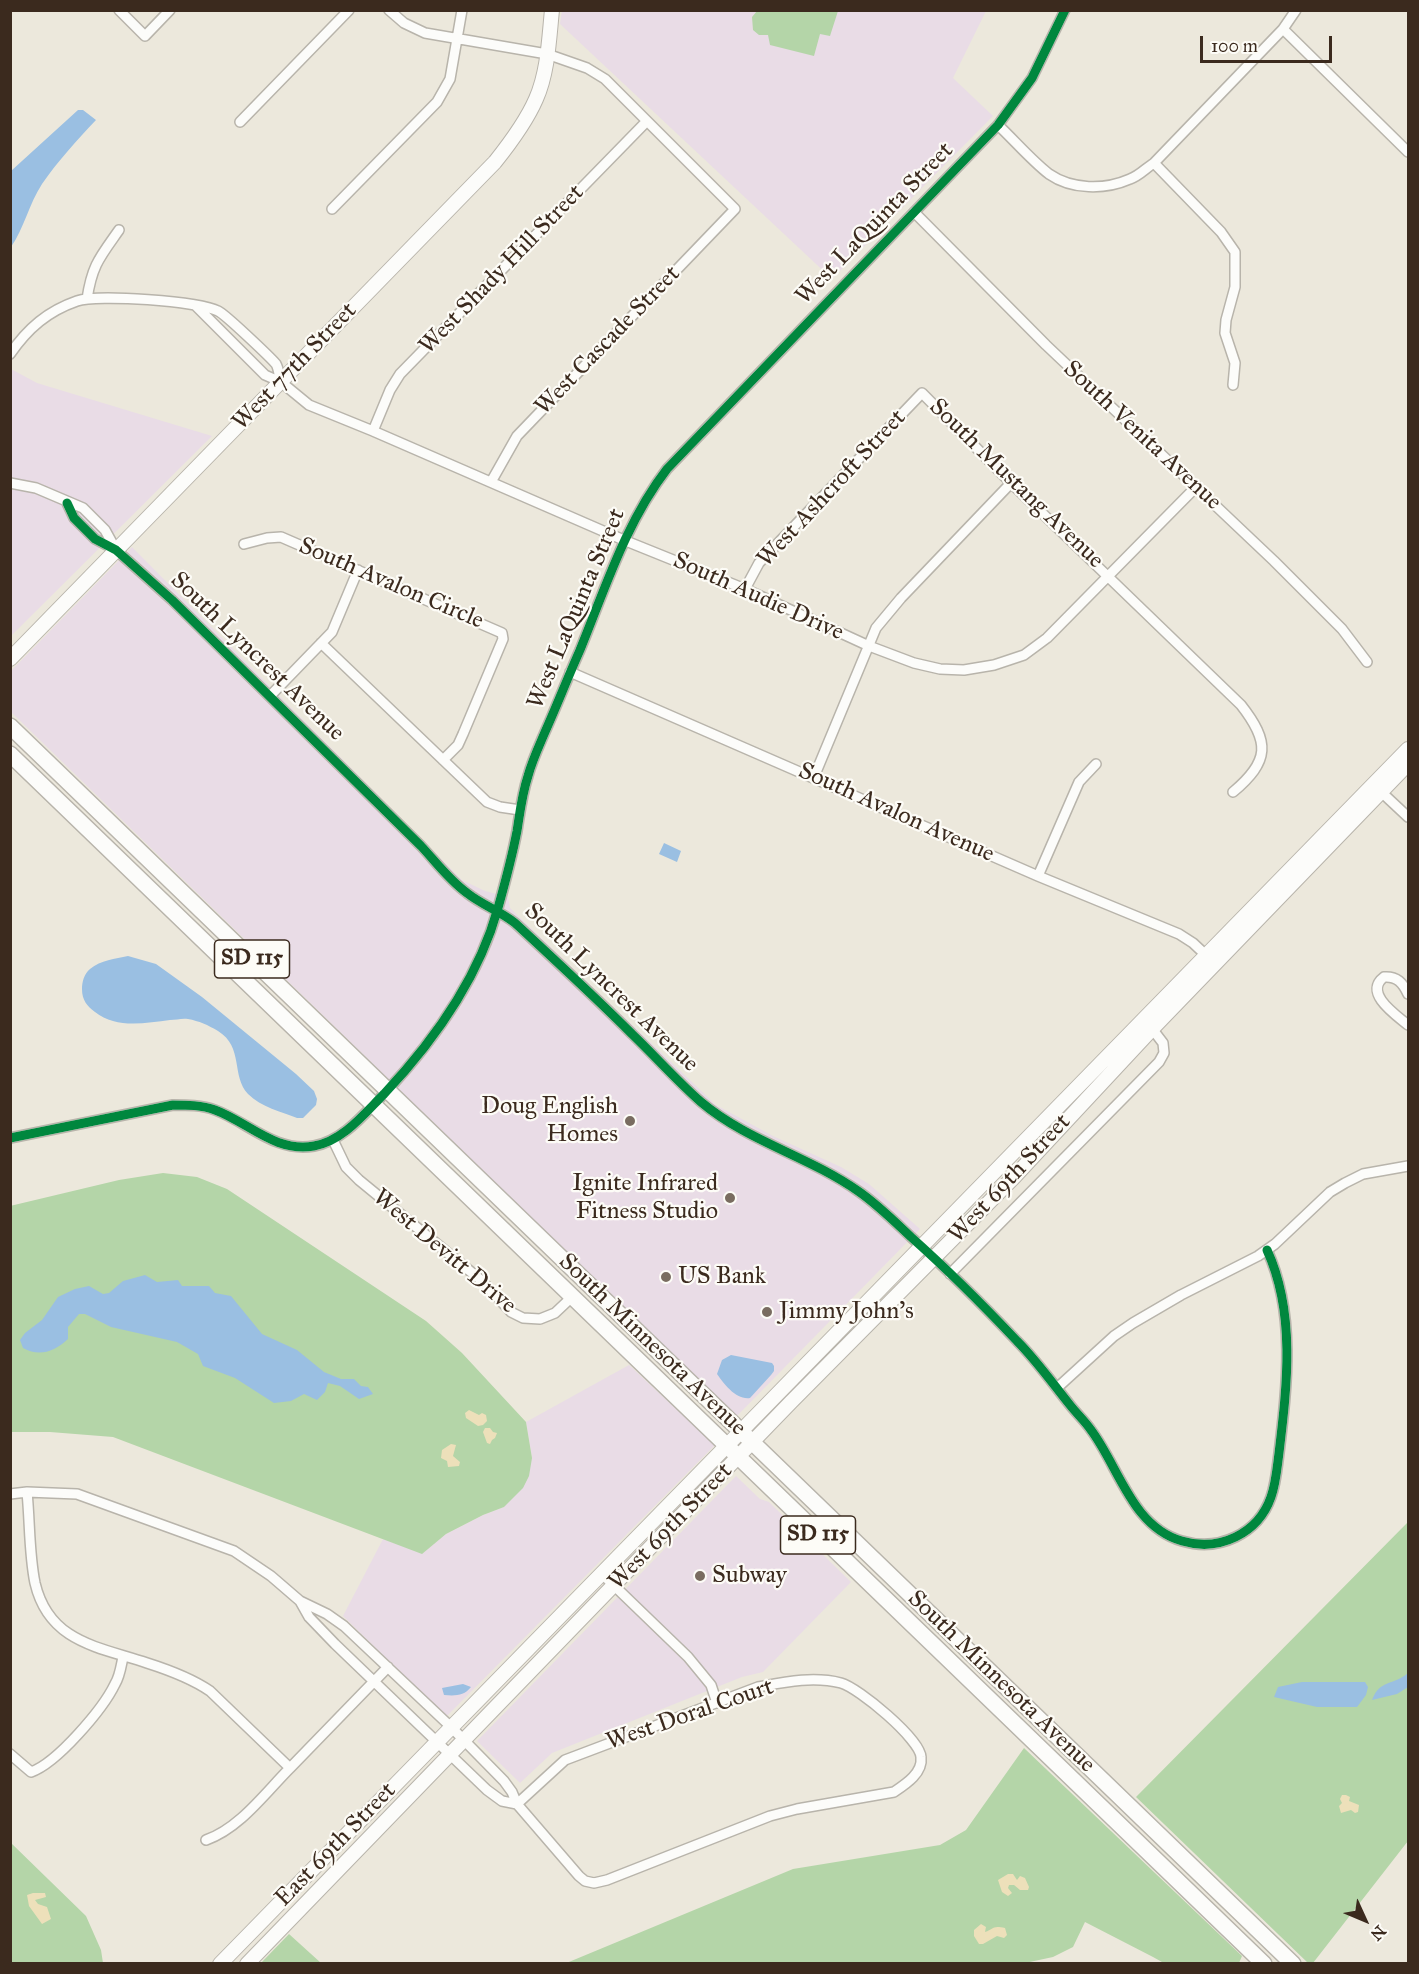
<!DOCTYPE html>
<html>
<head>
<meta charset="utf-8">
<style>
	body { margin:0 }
	#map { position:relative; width:1419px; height:1974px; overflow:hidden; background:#ece8dc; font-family:"IM FELL Great Primer",serif }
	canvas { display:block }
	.frame { position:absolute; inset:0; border:12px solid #3b2a1e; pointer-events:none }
	.north { position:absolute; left:1335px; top:1890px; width:60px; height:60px; -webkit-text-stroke:4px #fdfcf7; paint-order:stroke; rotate:134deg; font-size:16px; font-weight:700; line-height:24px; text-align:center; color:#3b2a1e }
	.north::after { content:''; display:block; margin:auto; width:21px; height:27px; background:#3b2a1e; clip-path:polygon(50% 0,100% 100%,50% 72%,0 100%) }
	.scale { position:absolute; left:1200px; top:36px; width:132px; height:27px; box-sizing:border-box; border:3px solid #3b2a1e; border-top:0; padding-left:8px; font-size:18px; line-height:21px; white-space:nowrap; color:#3b2a1e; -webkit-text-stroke:4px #fdfcf7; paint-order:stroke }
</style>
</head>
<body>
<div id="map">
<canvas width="1419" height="1974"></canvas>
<div class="frame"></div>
<div class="north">N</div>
<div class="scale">100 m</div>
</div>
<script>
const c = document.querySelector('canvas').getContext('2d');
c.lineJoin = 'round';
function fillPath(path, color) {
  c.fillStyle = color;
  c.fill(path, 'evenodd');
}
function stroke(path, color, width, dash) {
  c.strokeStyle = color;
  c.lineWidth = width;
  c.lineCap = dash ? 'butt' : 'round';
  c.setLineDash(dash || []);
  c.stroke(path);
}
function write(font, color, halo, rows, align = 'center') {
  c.font = font + ' "IM FELL Great Primer",serif';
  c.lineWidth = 4.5;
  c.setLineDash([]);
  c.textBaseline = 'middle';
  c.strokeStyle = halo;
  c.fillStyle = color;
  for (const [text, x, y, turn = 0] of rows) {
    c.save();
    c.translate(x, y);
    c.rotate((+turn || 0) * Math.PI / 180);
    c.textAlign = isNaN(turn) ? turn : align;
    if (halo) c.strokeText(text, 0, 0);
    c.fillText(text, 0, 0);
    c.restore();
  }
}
fillPath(new Path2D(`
	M 562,10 L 986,11 L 953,78 L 993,116 L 832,279 L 560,24 Z
	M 11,369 L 37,383 L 212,436 L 11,636 Z
	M 132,547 L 462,880 L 485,891 L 508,897 L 510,908 L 716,1105 L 773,1136 L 841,1167 L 869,1184 L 920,1229 L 736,1417 L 11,712 L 10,672 Z
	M 629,1365 L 715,1445 L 446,1717 L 343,1616 L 383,1539 L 422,1553 L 446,1534 L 483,1515 L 504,1507 L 532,1458 L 526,1422 Z
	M 736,1476 L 760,1499 L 769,1502 L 851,1582 L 763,1672 L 742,1677 L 552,1753 L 520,1783 L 477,1741 Z`), '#e9dce6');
fillPath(new Path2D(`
	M 757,11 L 757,10 L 838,11 L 830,36 L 820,34 L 814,56 L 770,45 L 768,35 L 759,35 L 753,30 L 752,17 Z
	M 163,1173 L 197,1177 L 227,1189 L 426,1321 L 462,1353 L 526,1422 L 532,1458 L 529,1476 L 523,1488 L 504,1507 L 483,1515 L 446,1534 L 422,1554 L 113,1437 L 50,1432 L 11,1432 L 10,1206 L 119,1180 Z
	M 1408,1522 L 1408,1841 L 1313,1963 L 1308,1963 L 1136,1797 Z
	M 1024,1748 L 1242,1956 L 1239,1963 L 1161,1963 L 1162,1962 L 1153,1957 L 1085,1922 L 1073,1947 L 1053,1957 L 1025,1963 L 564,1964 L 793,1869 L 940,1845 L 966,1830 Z
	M 10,1842 L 86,1916 L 101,1950 L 103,1963 L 11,1963 Z
	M 289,1934 L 321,1963 L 261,1963 Z`), '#b4d5a8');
fillPath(new Path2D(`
	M 469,1410 L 479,1415 L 482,1413 L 486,1415 L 487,1421 L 483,1425 L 478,1426 L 466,1418 L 465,1413 Z
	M 485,1428 L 490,1428 L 493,1432 L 497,1433 L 495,1438 L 492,1440 L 490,1444 L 487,1443 L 483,1432 Z
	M 451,1444 L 456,1445 L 453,1456 L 460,1462 L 459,1466 L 448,1467 L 447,1461 L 441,1458 L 442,1450 Z
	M 1342,1795 L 1346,1795 L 1350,1797 L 1349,1801 L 1359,1805 L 1358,1812 L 1355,1813 L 1351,1810 L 1341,1813 L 1339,1806 L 1342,1803 L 1340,1799 Z
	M 1008,1874 L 1013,1874 L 1017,1880 L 1020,1876 L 1025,1878 L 1029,1887 L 1028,1890 L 1020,1890 L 1014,1885 L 1009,1885 L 1008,1888 L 1012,1893 L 1008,1896 L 1002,1892 L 998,1880 Z
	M 33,1893 L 45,1893 L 46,1897 L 35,1900 L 38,1904 L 47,1907 L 51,1919 L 42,1924 L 29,1906 L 27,1895 Z
	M 981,1924 L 986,1927 L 985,1932 C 994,1929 992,1925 1005,1928 L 1007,1935 L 1004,1938 L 997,1936 L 983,1944 L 979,1944 L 974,1936 L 974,1930 Z`), '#ede0ba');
fillPath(new Path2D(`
	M 78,110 L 83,110 L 96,120 C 77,140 58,161 42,184 C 29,204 24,228 11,247 L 11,171 Z
	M 664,843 L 681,851 L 677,862 L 659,854 Z
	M 128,956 L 156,964 L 202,997 L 296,1074 L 314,1091 L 317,1099 L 316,1105 L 303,1118 L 297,1118 C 282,1112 261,1107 248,1094 C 231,1076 244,1047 218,1031 C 208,1025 199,1021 188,1019 C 182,1018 176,1020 170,1020 C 145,1023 116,1029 95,1012 C 87,1006 82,1000 82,989 C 82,982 84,974 90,969 C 101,960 115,959 128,956 Z
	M 145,1275 L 157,1282 L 178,1280 L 182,1286 L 209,1286 L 215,1293 L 231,1296 L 262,1334 L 297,1350 L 324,1372 L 341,1379 L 354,1379 L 361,1386 L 368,1387 L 373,1394 L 359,1399 L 340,1386 L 328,1383 L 325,1392 L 317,1400 L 304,1394 L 291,1401 L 274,1403 L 235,1378 L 203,1366 L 198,1354 L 177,1342 L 111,1327 L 85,1314 L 79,1314 L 68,1327 L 68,1339 C 54,1352 39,1357 23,1348 L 20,1340 L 25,1333 L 42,1320 L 58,1297 L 75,1289 L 89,1286 L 103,1294 L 109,1293 L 123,1281 Z
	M 731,1355 L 772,1363 L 774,1366 L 774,1371 L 771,1375 L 750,1398 C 736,1400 724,1384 717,1374 L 722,1360 Z
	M 1408,1673 L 1408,1687 L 1397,1694 L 1372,1700 C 1380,1679 1393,1686 1408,1673 Z
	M 1302,1682 L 1365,1682 L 1368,1687 L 1366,1695 L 1357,1707 L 1317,1707 L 1274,1697 L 1278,1687 Z
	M 463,1684 L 471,1687 C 464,1696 455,1696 444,1695 L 442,1688 Z`), '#9abfe2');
const street = new Path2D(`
	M 119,10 L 145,36 L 170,10
	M 389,10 L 404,23 L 425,33 L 547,54 L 587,68 L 605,79 L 735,209 L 517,436 L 491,482
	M 1283,29 L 1408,152
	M 240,122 L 349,10
	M 998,125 C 1014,140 1032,161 1049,174 C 1072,190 1105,190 1130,179 C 1139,176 1146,168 1154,163 L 1283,29 L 1296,10
	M 1154,163 L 1221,232 L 1235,252 L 1235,287 L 1226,320 L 1225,333 L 1235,363 L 1233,385
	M 332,209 L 437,102 L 450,79 L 462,10
	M 914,212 L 1046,345 L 1274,561 L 1342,629 L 1367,662
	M 87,299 C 92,265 100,257 119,230
	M 195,305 L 265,375 L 281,382 L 309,405 L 373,431 L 626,541 L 745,589 L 869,646 L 914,663 L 940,669 L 964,670 L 994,665 L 1024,655 L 1047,638 L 1197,486
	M 10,354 C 28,328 48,311 77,301 C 97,294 199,301 218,311 C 225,314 271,358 276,364 C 279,369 279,377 281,382
	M 373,431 L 390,390 L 400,374 L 647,121
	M 10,483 L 36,488 L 83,508 L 105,530 L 116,550
	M 67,503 L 74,518 L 95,539 L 116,550 L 172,600 L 421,846 C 436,862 449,880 467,893 C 482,905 500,911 515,923 C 555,960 594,996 632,1034 C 655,1056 677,1081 701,1102 C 747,1141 808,1156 858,1191 C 877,1204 894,1221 911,1237 C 948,1270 983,1305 1017,1341 C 1037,1361 1053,1384 1070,1405 C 1077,1414 1085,1421 1091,1430 C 1119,1467 1132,1527 1182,1541 C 1219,1552 1258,1534 1271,1497 C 1276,1483 1277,1468 1279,1453 C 1287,1386 1296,1313 1267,1250
	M 244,544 L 267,538 L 281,537 L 502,633 L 503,639 L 463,734 L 458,745 L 443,760
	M 745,589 L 759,563 L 922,393 L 1011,483 L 1241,705 C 1270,742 1270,761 1233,792
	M 321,643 L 487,802 L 500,807 L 520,810
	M 570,672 L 1038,876 L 1179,934 L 1193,943 L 1209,958
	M 270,696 L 332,632 L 358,570
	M 814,777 L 876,628 L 901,598 L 1011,483
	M 1377,788 L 1408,817
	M 1038,876 L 1079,782 L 1096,764
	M 1408,994 C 1403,983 1397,976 1384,977 C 1363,993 1396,1015 1408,1025
	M 10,1138 L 173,1105 C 187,1105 202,1105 215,1110 C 248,1122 275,1153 314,1146 C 343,1141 364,1114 384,1094 C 434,1041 478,980 498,908 C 505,883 512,857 517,831 C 520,812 522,794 528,776 C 532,761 539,746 545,732 C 557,705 568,677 580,650 C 605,589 626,522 667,469 L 998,125 L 1032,78 L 1065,10
	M 333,1140 L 346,1167 L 359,1180 L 482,1281 L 511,1312 L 523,1318 L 540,1319 L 555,1313 L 573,1296
	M 950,1274 L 1159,1062 L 1164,1053 L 1163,1043 L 1150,1026
	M 1057,1388 L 1114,1336 L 1133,1323 L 1181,1295 L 1258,1256 L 1275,1244 L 1330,1192 L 1345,1183 L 1363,1174 L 1408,1166
	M 27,1492 C 30,1522 29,1554 35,1583 C 49,1643 100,1647 147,1663 C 169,1670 191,1678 210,1691 L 290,1768 L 388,1667
	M 10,1494 L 27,1492 L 77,1494 L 234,1551 L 271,1576 L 300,1601 L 327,1614 L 344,1626 L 451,1727 L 504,1781 L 512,1792 L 517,1804 L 579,1876 L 585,1881 L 594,1883 L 607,1880 L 770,1816 L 797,1809 L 894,1792 C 906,1784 923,1773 921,1757 C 920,1739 859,1688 841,1683 C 813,1676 785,1682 758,1687 L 565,1760 L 517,1804
	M 601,1573 L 688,1657 L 711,1685 L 717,1703
	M 300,1601 L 309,1617 L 335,1644 L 487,1790 L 502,1801 L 517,1804
	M 10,1754 L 31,1772 C 57,1763 103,1709 115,1684 C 120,1676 121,1666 123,1657
	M 206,1840 C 240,1828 265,1793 290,1768`);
const secondary = new Path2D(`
	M 10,659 L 495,162 C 511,142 526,122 536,99 C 548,72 549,39 552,10
	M 220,1964 L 1408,749
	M 247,1964 L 791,1402 L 1015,1176 L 1152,1029 L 1408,764`);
const primary = new Path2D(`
	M 10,726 L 1293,1964
	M 10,754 L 1264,1964`);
stroke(street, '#b8b4ab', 12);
stroke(secondary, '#b8b4ab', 16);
stroke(primary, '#b8b4ab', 18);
stroke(street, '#fcfcfa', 9);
stroke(secondary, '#fcfcfa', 14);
stroke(primary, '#fcfcfa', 15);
stroke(new Path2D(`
	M 67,503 L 74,518 L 95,539 L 116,550 L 172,600 L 421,846 C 436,862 449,880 467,893 C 482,905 500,911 515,923 C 555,960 594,996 632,1034 C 655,1056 677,1081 701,1102 C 747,1141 808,1156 858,1191 C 877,1204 894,1221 911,1237 C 948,1270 983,1305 1017,1341 C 1037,1361 1053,1384 1070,1405 C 1077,1414 1085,1421 1091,1430 C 1119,1467 1132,1527 1182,1541 C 1219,1552 1258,1534 1271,1497 C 1276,1483 1277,1468 1279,1453 C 1287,1386 1296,1313 1267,1250
	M 10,1138 L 173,1105 C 187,1105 202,1105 215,1110 C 248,1122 275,1153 314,1146 C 343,1141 364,1114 384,1094 C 434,1041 478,980 498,908 C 505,883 512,857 517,831 C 520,812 522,794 528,776 C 532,761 539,746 545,732 C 557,705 568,677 580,650 C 605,589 626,522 667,469 L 998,125 L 1032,78 L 1065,10`), '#00873e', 9);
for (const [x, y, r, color] of [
	[630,1121,6,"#796c60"],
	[730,1198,6,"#796c60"],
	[666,1277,6,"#796c60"],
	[767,1312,6,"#796c60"],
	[700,1576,6,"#796c60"]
]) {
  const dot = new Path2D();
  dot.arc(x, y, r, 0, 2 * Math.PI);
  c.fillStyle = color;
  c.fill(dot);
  stroke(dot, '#fdfcf7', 2);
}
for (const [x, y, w] of [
	[252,959,75],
	[818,1535,75]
]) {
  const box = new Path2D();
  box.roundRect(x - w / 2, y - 19, w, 38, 4.5);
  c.fillStyle = '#fdfcf7';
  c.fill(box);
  stroke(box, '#3b2a1e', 1.5);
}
write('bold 22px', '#3b2a1e', null, [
	["SD 115",252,959],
	["SD 115",818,1535]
]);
write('24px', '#3b2a1e', '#fdfcf7', [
	["West LaQuinta Street",875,224,-46],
	["West Shady Hill Street",502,270,-46],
	["West Cascade Street",608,341,-46],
	["West 77th Street",295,367,-46],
	["South Venita Avenue",1142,436,43],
	["South Mustang Avenue",1016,484,44],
	["West Ashcroft Street",832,489,-47],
	["South Avalon Circle",391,584,23],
	["South Audie Drive",758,597,24],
	["West LaQuinta Street",577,609,-67],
	["South Lyncrest Avenue",257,657,44],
	["South Avalon Avenue",896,813,24],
	["South Lyncrest Avenue",611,988,44],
	["West 69th Street",1010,1179,-47],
	["West Devitt Drive",444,1252,40],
	["South Minnesota Avenue",652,1345,44],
	["West 69th Street",671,1527,-46],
	["South Minnesota Avenue",1001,1682,44],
	["West Doral Court",690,1715,-19],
	["East 69th Street",336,1845,-46]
]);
write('24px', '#3b2a1e', '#fdfcf7', [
	["Doug English",618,1107,"right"],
	["Homes",618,1135,"right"],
	["Ignite Infrared",718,1184,"right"],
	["Fitness Studio",718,1212,"right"],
	["US Bank",678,1277],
	["Jimmy John's",779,1312],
	["Subway",712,1576]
], 'left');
</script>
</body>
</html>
